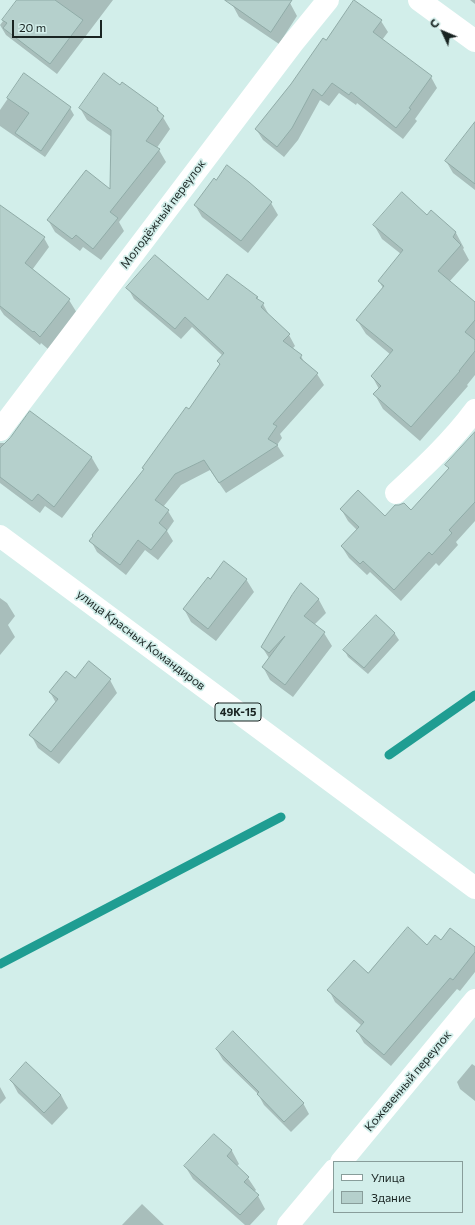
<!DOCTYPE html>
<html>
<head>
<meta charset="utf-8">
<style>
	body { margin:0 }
	#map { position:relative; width:475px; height:1225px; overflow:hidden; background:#d2eeea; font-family:Commissioner,sans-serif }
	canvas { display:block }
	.legend { position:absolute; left:333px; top:1161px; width:130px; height:52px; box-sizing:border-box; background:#d2eeea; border:1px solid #889d9a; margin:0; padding:5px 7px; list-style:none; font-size:12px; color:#192422 }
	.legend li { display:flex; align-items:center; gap:8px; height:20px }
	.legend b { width:20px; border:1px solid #889d9a }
	.north { position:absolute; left:423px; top:12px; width:40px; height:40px; -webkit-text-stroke:3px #d2eeea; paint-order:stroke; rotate:314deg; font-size:11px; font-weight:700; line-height:16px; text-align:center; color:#192422 }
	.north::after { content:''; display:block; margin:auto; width:14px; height:18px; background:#192422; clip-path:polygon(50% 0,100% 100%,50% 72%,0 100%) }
	.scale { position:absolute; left:12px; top:20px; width:90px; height:18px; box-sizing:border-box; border:2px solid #192422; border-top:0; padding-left:5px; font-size:12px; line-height:14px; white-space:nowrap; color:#192422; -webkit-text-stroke:3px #d2eeea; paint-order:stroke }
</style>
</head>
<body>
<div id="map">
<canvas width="475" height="1225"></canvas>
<ul class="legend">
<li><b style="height:5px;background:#fff"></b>Улица</li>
<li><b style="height:11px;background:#b5d0cc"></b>Здание</li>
</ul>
<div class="north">С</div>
<div class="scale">20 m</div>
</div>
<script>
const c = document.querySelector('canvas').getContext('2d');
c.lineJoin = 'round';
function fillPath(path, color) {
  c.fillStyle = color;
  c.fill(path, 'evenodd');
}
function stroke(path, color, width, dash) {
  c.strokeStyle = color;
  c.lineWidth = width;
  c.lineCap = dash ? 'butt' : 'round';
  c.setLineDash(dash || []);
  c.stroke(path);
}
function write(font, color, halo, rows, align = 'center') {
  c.font = font + ' Commissioner,sans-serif';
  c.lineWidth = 3.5;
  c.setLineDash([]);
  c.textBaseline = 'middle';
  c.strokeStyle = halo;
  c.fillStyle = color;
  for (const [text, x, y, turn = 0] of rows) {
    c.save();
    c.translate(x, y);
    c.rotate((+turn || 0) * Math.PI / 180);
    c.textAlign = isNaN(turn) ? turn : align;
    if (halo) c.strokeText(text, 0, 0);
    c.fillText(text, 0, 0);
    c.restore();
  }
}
fillPath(new Path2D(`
	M 19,0 L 113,0 L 57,74 L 6,35 L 0,25 Z
	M 234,0 L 285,0 L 290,3 L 297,16 L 279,44 L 239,17 L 232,4 Z
	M 470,0 L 475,0 L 475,4 Z
	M 381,21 L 388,32 L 382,40 L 431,77 L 437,88 L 415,119 L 417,121 L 403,139 L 357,103 L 356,105 L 339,93 L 329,106 L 320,100 L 298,140 L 284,157 L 263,140 L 256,129 L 326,42 Z
	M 24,75 L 70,108 L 74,115 L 45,157 L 0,126 L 0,110 Z
	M 120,86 L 158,109 L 170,129 L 156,149 L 159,150 L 166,162 L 119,222 L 124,231 L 101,260 L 83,247 L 80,251 L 55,232 L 48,220 L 111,191 L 112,137 L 87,120 L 80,108 Z
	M 475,123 L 475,190 L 453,173 L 446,161 Z
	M 271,203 L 278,215 L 248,253 L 202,217 L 195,205 Z
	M 0,207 L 44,238 L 49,247 L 32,270 L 69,300 L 77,313 L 48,349 L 41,343 L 40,345 L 4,315 L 0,309 Z
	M 431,212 L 456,233 L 464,248 L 463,249 L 469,260 L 449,282 L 475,303 L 475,375 L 467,385 L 468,386 L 420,441 L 383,409 L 375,395 L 379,389 L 372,376 L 391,355 L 366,334 L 357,320 L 383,288 L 379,281 L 401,254 L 382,239 L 374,225 L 427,216 Z
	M 128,288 L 208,301 L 257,297 L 259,302 L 263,304 L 269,315 L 289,335 L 295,346 L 292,349 L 301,356 L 305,364 L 317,374 L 324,385 L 280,434 L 282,438 L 277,445 L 284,456 L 226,493 L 210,470 L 181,485 L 163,507 L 168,511 L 174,521 L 167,531 L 173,541 L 158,560 L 145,550 L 126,575 L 97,552 L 91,541 L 189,410 L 220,365 L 218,361 L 223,356 L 192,327 L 181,339 L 134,299 Z
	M 30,412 L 92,458 L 99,470 L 62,518 L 45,506 L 40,513 L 0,483 L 0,443 L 5,443 L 10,439 Z
	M 475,433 L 475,521 L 456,542 L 458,545 L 439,566 L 436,563 L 401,601 L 370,572 L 367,575 L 349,558 L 342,547 L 357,530 L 348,521 L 341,509 L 385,517 L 411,511 L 449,470 L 447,465 Z
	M 246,579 L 254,592 L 216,641 L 191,622 L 184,609 L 210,581 Z
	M 301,585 L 319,600 L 326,613 L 314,625 L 324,633 L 332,646 L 293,697 L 270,680 L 263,667 L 269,658 L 262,647 Z
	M 0,598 L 7,603 L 15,616 L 8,625 L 15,637 L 0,655 Z
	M 376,616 L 395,634 L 399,640 L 368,674 L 348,657 L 345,651 Z
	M 75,680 L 110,680 L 117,693 L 59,764 L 38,748 L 31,735 L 56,703 L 50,692 Z
	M 441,941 L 475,949 L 475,972 L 460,991 L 457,989 L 391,1066 L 364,1043 L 357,1031 L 362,1026 L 335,1002 L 329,990 L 369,974 L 427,946 Z
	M 217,1050 L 303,1103 L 309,1114 L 291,1132 L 264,1105 L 258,1094 L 223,1060 Z
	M 472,1064 L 475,1066 L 475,1101 L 460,1089 L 457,1082 Z
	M 11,1080 L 61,1095 L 68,1108 L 52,1125 L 18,1093 Z
	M 0,1087 L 6,1098 L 0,1104 Z
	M 214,1135 L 232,1151 L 239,1164 L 236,1167 L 248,1178 L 256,1190 L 254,1192 L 258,1196 L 265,1209 L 250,1225 L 245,1225 L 193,1179 L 185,1166 Z
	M 142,1204 L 164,1225 L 122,1225 Z`), '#0003');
stroke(new Path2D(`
	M 389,755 L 475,695
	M 0,964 L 281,817`), '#1f9d92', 9);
const building = new Path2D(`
	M 17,0 L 55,0 L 83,20 L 50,64 L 3,28 L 7,23 L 2,20 Z
	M 225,0 L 292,0 L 271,32 Z
	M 354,0 L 382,20 L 373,32 L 432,76 L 409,108 L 411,109 L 396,128 L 351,92 L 349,95 L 332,83 L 322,96 L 313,89 L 292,128 L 277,147 L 255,129 L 291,84 L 323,38 L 326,40 Z
	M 24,73 L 71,107 L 41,151 L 15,133 L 29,113 L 7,98 Z
	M 104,73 L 120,85 L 122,82 L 158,108 L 157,110 L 164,116 L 146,141 L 160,149 L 110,212 L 118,218 L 93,249 L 76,235 L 72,239 L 47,220 L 86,170 L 110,189 L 111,130 L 79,108 Z
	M 475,122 L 475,184 L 445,161 Z
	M 227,165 L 249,182 L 272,202 L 241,241 L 194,205 L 214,178 L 216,180 Z
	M 402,192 L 427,215 L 431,210 L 456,232 L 453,237 L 461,245 L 438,271 L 475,302 L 475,320 L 465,332 L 475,340 L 475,351 L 459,371 L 460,371 L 411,427 L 373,394 L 381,386 L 371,376 L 393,350 L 356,320 L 384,286 L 378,281 L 403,250 L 373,225 Z
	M 0,205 L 45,237 L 25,263 L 70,299 L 40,337 L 34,331 L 33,332 L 0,306 Z
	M 155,255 L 208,300 L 227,274 L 258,297 L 256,298 L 264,303 L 261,307 L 290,334 L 283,341 L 302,355 L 300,358 L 318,373 L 273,424 L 277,426 L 268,439 L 278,445 L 219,483 L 204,460 L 175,474 L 155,500 L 169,510 L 159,523 L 167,530 L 151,550 L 138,540 L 120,565 L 89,541 L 93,536 L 92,535 L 144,469 L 142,468 L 186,407 L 189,409 L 220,364 L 217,361 L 224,353 L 185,317 L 175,329 L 126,288 Z
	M 30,411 L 92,457 L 54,507 L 38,494 L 32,501 L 0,477 L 0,448 L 10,438 Z
	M 475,432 L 475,502 L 449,530 L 452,533 L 432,555 L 429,552 L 394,590 L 363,561 L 360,564 L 341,546 L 359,527 L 340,509 L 358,490 L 385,516 L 395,505 L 399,505 L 404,503 L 411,510 L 449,468 L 445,465 Z
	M 224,561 L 247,579 L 208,629 L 183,609 L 208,577 L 210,579 Z
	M 301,583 L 319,599 L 304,616 L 325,632 L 285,685 L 262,667 L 285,636 L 269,653 L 261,647 L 292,595 Z
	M 376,615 L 395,633 L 364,668 L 343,650 Z
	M 89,661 L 111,679 L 51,752 L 29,735 L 58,699 L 49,692 L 66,671 L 75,678 Z
	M 408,927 L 427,945 L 435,935 L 441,940 L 450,928 L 475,947 L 475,952 L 453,980 L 450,978 L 384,1055 L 356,1031 L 364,1022 L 327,990 L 354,960 L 368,973 Z
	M 233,1031 L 304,1103 L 284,1122 L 257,1094 L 259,1092 L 216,1049 Z
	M 26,1062 L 61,1095 L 44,1113 L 10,1080 Z
	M 214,1134 L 232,1150 L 227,1156 L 249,1177 L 244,1182 L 259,1195 L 240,1215 L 184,1166 Z`);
fillPath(building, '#b5d0cc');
stroke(building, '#90aba7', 1);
stroke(new Path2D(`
	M 419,0 L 475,41
	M 0,430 L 293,43 L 328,0
	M 396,493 C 424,467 452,441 475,410
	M 341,1162 L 475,1000
	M 288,1225 L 334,1170`), '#fff', 22);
stroke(new Path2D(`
	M 0,536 L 475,888`), '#fff', 22);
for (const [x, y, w] of [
	[238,712,46]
]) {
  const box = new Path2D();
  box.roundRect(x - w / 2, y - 9, w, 18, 3);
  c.fillStyle = '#d2eeea';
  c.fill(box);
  stroke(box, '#192422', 1);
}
write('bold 11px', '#192422', null, [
	["49К-15",238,712]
]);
write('12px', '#192422', '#d2eeea', [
	["Молодёжный переулок",163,214,-53],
	["улица Красных Командиров",141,640,37],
	["Кожевенный переулок",408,1081,-50]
]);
</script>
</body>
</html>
